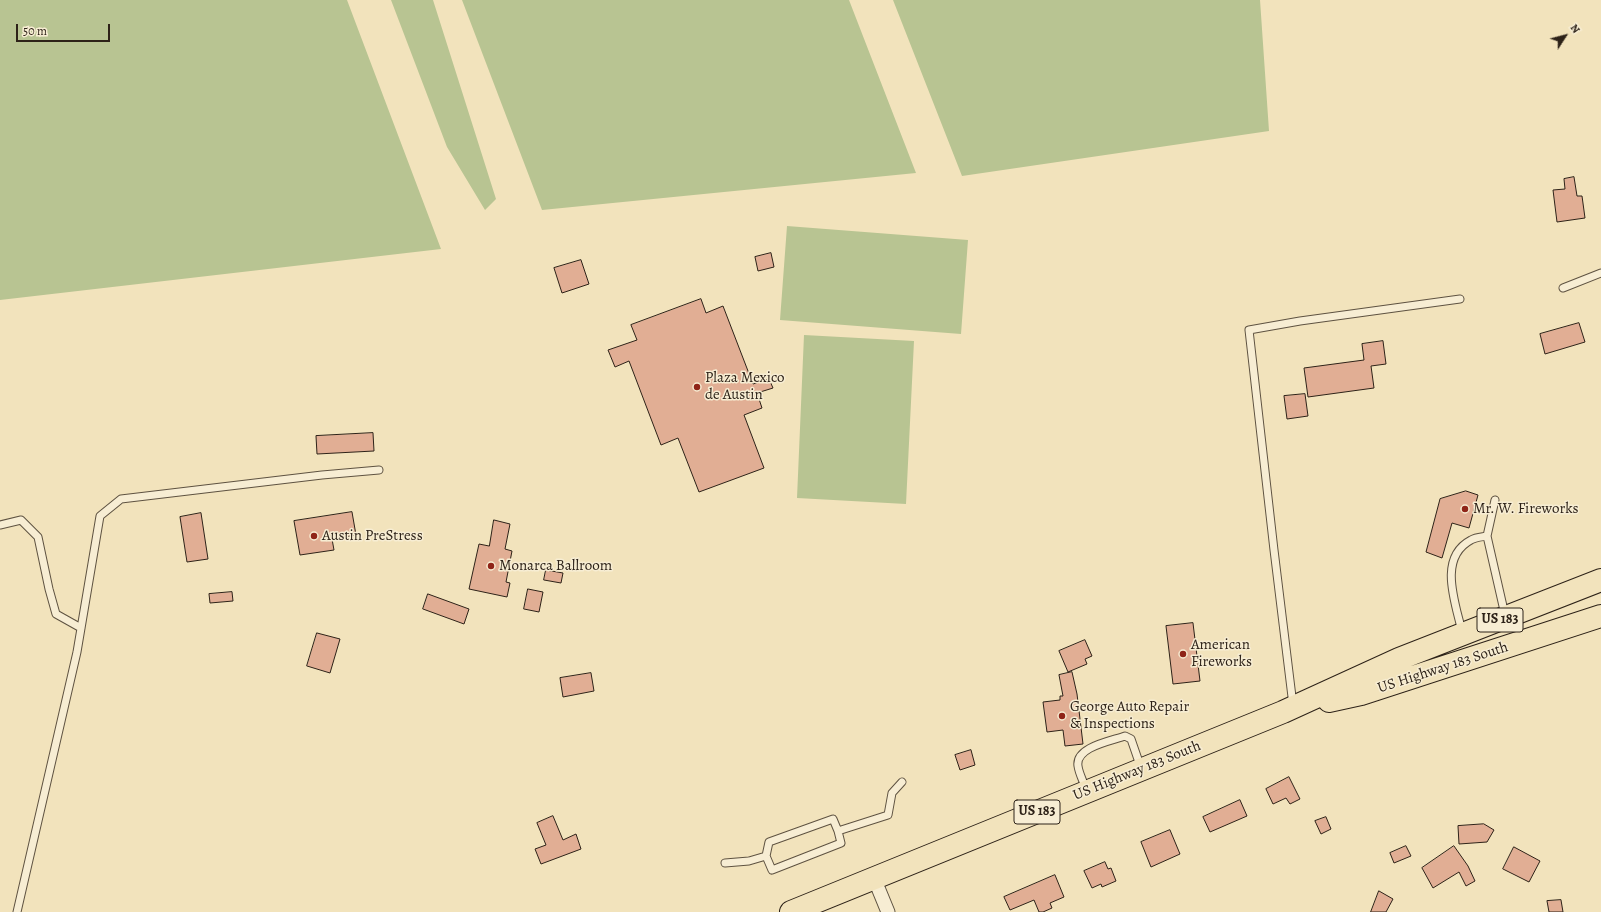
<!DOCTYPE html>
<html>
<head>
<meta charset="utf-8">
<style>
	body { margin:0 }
	#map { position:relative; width:1601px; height:912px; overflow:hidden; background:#f2e3bc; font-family:Alegreya,serif }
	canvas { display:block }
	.north { position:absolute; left:1545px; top:16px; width:40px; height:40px; -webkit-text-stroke:3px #f7edd3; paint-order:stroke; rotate:54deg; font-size:11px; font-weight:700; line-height:16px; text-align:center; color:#2d2218 }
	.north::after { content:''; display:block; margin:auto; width:14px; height:18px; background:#2d2218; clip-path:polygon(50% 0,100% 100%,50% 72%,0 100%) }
	.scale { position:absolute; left:16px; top:24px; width:94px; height:18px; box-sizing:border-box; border:2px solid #2d2218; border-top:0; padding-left:5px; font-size:12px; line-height:14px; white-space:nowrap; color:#2d2218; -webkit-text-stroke:3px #f7edd3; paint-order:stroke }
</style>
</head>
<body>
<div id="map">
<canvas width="1601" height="912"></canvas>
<div class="north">N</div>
<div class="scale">50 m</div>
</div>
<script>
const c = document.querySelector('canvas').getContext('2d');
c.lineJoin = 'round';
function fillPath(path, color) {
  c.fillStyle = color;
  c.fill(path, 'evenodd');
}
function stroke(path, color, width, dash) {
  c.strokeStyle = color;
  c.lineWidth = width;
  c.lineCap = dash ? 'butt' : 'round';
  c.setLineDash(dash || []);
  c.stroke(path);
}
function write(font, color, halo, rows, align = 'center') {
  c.font = font + ' Alegreya,serif';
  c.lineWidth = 3;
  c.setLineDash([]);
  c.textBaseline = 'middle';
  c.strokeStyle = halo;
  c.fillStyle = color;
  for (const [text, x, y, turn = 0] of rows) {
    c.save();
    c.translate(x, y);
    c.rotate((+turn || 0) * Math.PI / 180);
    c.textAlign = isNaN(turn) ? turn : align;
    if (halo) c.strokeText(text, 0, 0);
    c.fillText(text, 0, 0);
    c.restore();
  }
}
fillPath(new Path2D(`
	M 0,0 L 347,0 L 441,249 L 0,300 Z
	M 391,0 L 433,0 L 496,199 L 485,210 L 447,147 Z
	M 462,0 L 849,0 L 916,173 L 542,210 Z
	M 893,0 L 1260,0 L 1269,131 L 962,176 Z
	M 787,226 L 968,240 L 961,334 L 780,320 Z
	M 804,335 L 914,341 L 906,504 L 797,498 Z`), '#b8c492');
const building = new Path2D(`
	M 1574,177 L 1577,196 L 1582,196 L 1585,218 L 1557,222 L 1553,190 L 1565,189 L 1564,179 Z
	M 771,253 L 774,267 L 758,271 L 755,257 Z
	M 581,260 L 589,284 L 562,293 L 554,268 Z
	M 701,299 L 706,313 L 723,306 L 753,384 L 769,379 L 773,388 L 757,393 L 762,408 L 744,415 L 764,468 L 699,492 L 678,438 L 661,445 L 629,361 L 615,367 L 608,350 L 637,340 L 631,325 Z
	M 1579,323 L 1585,342 L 1545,354 L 1540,334 Z
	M 1383,341 L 1386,364 L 1371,366 L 1374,388 L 1308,397 L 1304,368 L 1364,360 L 1362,344 Z
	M 1305,394 L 1308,416 L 1287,419 L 1284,396 Z
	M 373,433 L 374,451 L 317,454 L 316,436 Z
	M 1466,491 L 1478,495 L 1469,528 L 1452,523 L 1442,558 L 1426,552 L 1440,499 Z
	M 352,512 L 356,535 L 332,539 L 334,550 L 300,555 L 294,521 Z
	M 201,513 L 208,559 L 187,562 L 180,517 Z
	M 494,520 L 510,524 L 505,549 L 512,551 L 506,582 L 510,583 L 507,597 L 469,589 L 479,544 L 489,546 Z
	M 546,570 L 563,573 L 561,583 L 544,580 Z
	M 528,589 L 543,592 L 539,612 L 524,609 Z
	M 232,592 L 233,601 L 210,603 L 209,594 Z
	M 428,594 L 469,609 L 464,624 L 423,609 Z
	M 1193,623 L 1200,681 L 1173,684 L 1166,626 Z
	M 317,633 L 340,639 L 330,673 L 307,666 Z
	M 1085,640 L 1092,656 L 1085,659 L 1087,664 L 1068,672 L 1059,651 Z
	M 1072,672 L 1077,694 L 1083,744 L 1065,746 L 1063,730 L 1047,732 L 1043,702 L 1060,700 L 1060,696 L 1063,696 L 1059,675 Z
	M 591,673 L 594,691 L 563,697 L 560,678 Z
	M 971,750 L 975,765 L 960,770 L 955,755 Z
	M 1289,777 L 1300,799 L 1290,804 L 1286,798 L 1273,804 L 1266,789 Z
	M 1240,800 L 1247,816 L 1210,832 L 1203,817 Z
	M 553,816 L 563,840 L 576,834 L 581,849 L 541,864 L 535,849 L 546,845 L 537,823 Z
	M 1326,817 L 1331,829 L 1321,834 L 1315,821 Z
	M 1484,824 L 1494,830 L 1487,842 L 1459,844 L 1458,826 Z
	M 1170,830 L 1180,854 L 1151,867 L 1141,842 Z
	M 1406,846 L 1411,856 L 1394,863 L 1390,853 Z
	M 1454,846 L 1468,866 L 1475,881 L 1466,886 L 1459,872 L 1433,888 L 1422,868 Z
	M 1514,847 L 1540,861 L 1529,882 L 1503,869 Z
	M 1105,862 L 1108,869 L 1111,868 L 1116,881 L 1102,887 L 1101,884 L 1092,888 L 1084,871 Z
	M 1055,875 L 1064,897 L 1050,903 L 1052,908 L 1043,912 L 1039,912 L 1034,900 L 1010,910 L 1004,897 Z
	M 1379,891 L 1393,899 L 1386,912 L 1371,912 Z
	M 1561,900 L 1563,912 L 1549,912 L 1547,901 Z`);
fillPath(building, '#e1ae94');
stroke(building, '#2d2218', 1);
const service = new Path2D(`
	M 1563,288 L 1601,273
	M 1495,500 L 1487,536 L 1505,615
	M 0,525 L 21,520 L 38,537 L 49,589 L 56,614 L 81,628
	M 1462,632 C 1456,604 1437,558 1471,540 C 1476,537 1482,537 1487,536
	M 1293,705 L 1274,550 L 1249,330 L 1300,321 L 1460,299
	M 1086,790 C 1084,782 1079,774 1078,766 C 1075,747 1111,741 1125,736 L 1131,739 L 1141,768
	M 838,831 L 833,819 L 769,842 L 766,856 L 772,870 L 841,843 L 838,831 L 888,815 L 892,793 L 902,782
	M 725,863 L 749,861 L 766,856
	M 17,912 L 77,652 L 100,516 L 121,499 L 322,475 L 379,470`);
const minor = new Path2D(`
	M 874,878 L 888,912`);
const trunk = new Path2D(`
	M 1329,701 L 1361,694 L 1601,616
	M 791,912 L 1283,712 L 1399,659 L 1601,580`);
stroke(service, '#5e5241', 9);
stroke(minor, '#5e5241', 15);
stroke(trunk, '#2d2218', 24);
stroke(service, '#f7edd3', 7);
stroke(minor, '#f7edd3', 13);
stroke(trunk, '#f2e3bc', 22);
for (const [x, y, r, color] of [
	[697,387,4,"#8f2418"],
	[1465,509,4,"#8f2418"],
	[314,536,4,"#8f2418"],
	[491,566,4,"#8f2418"],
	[1183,654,4,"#8f2418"],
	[1062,716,4,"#8f2418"]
]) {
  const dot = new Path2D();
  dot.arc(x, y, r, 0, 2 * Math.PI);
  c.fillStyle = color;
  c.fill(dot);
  stroke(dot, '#f7edd3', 1.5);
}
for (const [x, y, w] of [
	[1500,620,46],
	[1037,812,46]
]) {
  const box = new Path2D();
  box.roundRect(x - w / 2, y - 12, w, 24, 3);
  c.fillStyle = '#f7edd3';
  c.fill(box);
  stroke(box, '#2d2218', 1);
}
write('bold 14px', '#2d2218', null, [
	["US 183",1500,620],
	["US 183",1037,812]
]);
write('15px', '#2d2218', '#f7edd3', [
	["Plaza Mexico",705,378],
	["de Austin",705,395],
	["Mr. W. Fireworks",1473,509],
	["Austin PreStress",322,536],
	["Monarca Ballroom",499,566],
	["American",1191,645],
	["Fireworks",1191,662],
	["George Auto Repair",1070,707],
	["& Inspections",1070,724]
], 'left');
write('15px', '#2d2218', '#f7edd3', [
	["US Highway 183 South",1443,668,-18],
	["US Highway 183 South",1137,771,-22]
]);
</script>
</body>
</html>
